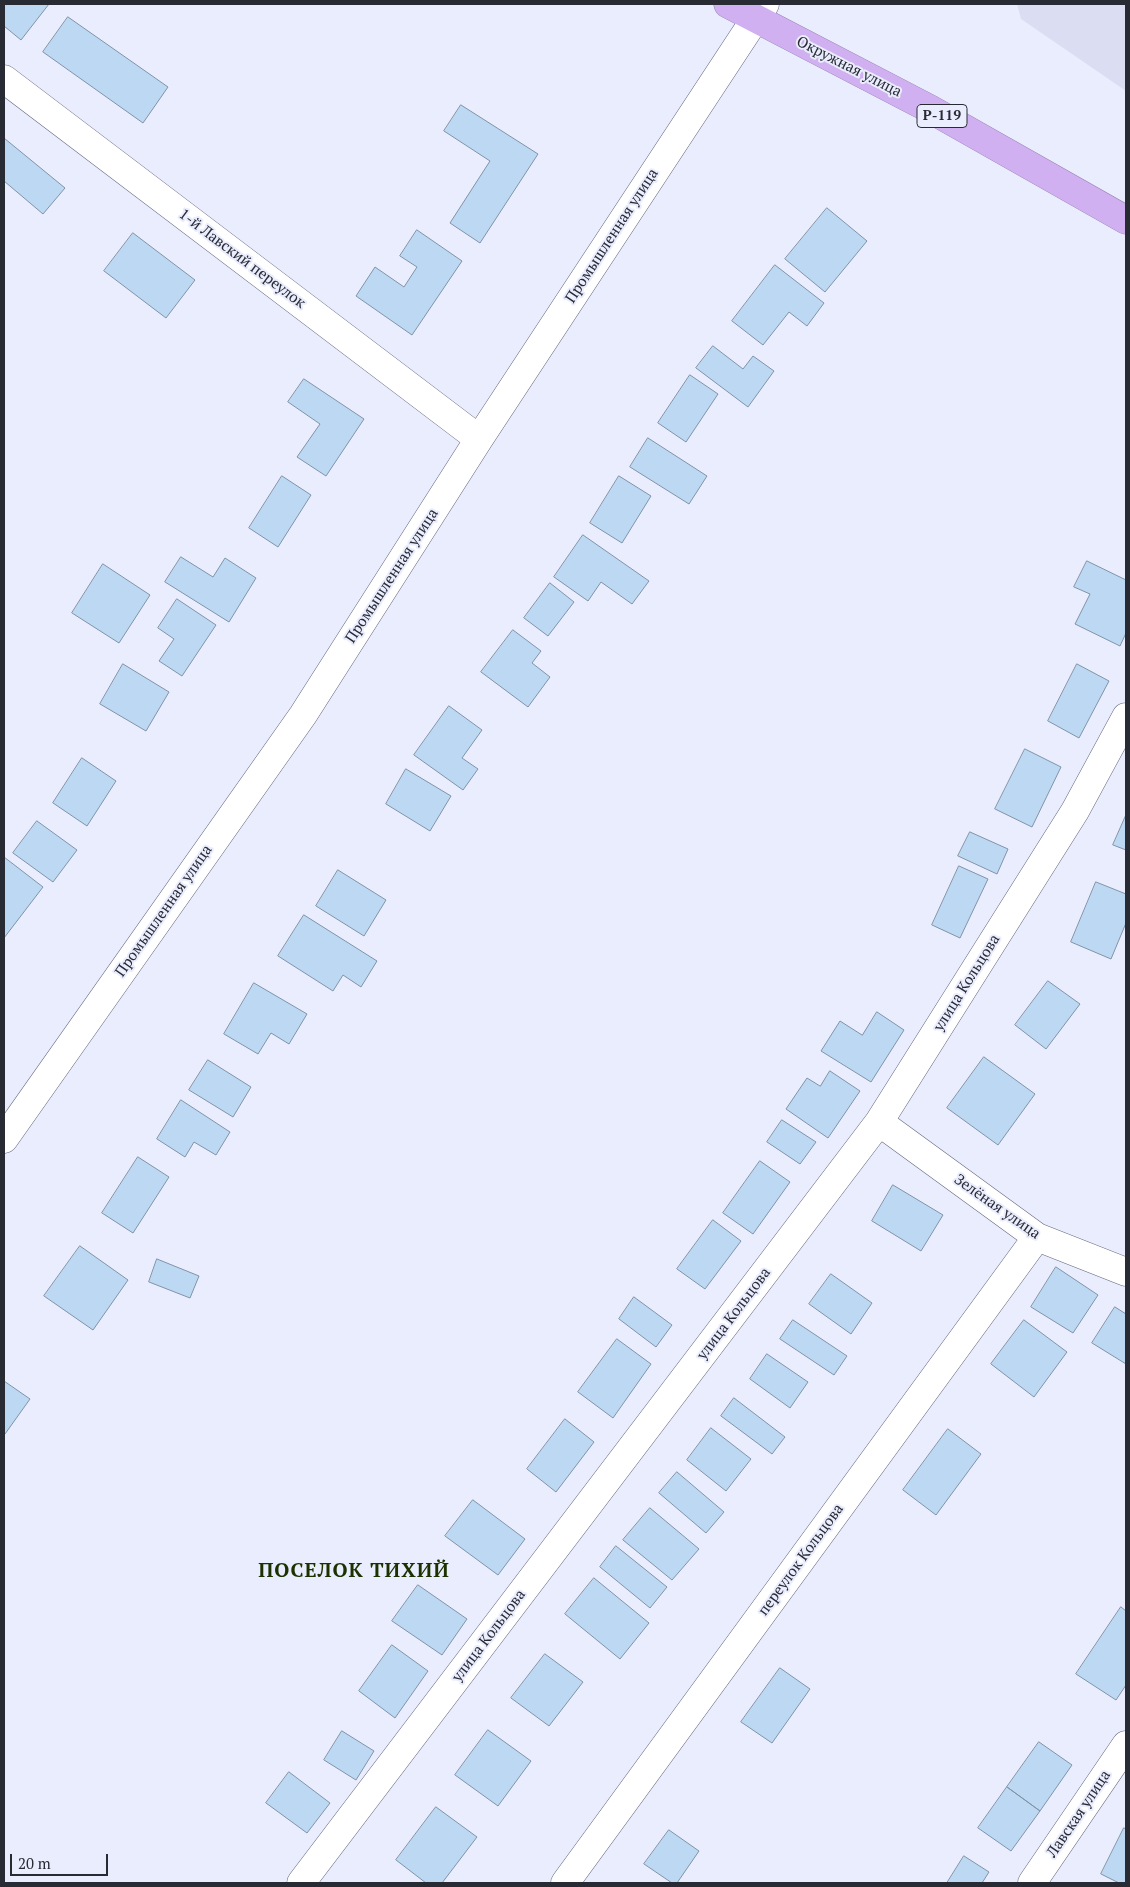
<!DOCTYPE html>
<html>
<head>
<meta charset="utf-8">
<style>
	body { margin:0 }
	#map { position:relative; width:1130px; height:1887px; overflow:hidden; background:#eaedfd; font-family:"PT Serif",serif }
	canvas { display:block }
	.frame { position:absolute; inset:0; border:5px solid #282a34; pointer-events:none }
	.scale { position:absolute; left:10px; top:1854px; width:98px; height:22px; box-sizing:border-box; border:2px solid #282a34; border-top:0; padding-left:6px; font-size:15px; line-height:18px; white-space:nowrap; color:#282a34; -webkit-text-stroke:4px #eaedfd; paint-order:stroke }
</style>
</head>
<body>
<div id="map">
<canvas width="1130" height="1887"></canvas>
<div class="frame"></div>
<div class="scale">20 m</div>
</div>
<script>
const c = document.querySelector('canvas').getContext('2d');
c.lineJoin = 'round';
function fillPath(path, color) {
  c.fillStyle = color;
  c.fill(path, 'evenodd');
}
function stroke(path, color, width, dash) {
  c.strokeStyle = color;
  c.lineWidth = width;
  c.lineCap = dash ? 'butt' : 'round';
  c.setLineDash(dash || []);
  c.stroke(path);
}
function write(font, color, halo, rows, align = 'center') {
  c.font = font + ' "PT Serif",serif';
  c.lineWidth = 4;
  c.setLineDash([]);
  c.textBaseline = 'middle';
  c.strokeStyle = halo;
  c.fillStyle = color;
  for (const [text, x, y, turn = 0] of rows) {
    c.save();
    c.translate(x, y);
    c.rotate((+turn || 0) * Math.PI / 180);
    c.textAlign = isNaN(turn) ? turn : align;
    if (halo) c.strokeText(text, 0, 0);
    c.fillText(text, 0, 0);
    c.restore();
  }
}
fillPath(new Path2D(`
	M 1017,4 L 1126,4 L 1126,91 L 1021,19 Z`), '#dbdef2');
const building = new Path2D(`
	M 4,4 L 49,4 L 21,40 L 4,26 Z
	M 68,17 L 168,87 L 143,123 L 43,52 Z
	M 461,105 L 538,154 L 480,243 L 450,223 L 490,161 L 444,131 Z
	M 4,138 L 65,188 L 43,214 L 4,181 Z
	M 827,208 L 867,241 L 825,292 L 785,259 Z
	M 417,230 L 462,261 L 412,335 L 356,296 L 375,267 L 404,287 L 417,267 L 400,256 Z
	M 133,233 L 195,280 L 166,318 L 104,271 Z
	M 775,265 L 824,303 L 807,326 L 789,312 L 763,345 L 732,321 Z
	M 713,346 L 743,369 L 753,356 L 774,371 L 748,407 L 696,368 Z
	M 690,375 L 718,394 L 686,442 L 658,423 Z
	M 304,379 L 364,419 L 326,476 L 297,457 L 320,424 L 288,402 Z
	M 648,438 L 707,476 L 689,504 L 630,467 Z
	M 282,476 L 311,495 L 278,547 L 249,528 Z
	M 619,476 L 651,496 L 622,543 L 590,523 Z
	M 583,535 L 649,581 L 632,604 L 601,582 L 588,601 L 554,577 Z
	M 181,557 L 213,577 L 225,558 L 256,578 L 229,622 L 165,582 Z
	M 1087,561 L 1126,580 L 1126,633 L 1120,646 L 1075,624 L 1090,594 L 1074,587 Z
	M 103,564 L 150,595 L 119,643 L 72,613 Z
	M 550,583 L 574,602 L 548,636 L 524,618 Z
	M 177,599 L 216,625 L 182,676 L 159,661 L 174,639 L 158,628 Z
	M 513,630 L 541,651 L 532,663 L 550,677 L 528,707 L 481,672 Z
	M 123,664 L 169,692 L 146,731 L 100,704 Z
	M 1077,664 L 1109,681 L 1079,738 L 1048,721 Z
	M 449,706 L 482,730 L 462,758 L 478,769 L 463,790 L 414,755 Z
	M 1025,749 L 1061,767 L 1032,827 L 995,809 Z
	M 82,758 L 116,781 L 87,826 L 53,803 Z
	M 406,769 L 451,796 L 430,831 L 386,804 Z
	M 1126,815 L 1126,850 L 1113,845 Z
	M 37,821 L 77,850 L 53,882 L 13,853 Z
	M 970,832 L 1008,849 L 997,874 L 958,856 Z
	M 4,857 L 43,887 L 4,938 Z
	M 959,866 L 988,879 L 960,938 L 932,925 Z
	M 338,870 L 386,900 L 364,936 L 316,906 Z
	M 1096,882 L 1126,894 L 1126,923 L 1111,959 L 1071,942 Z
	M 304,915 L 377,961 L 361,987 L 343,975 L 333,991 L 278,956 Z
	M 1048,981 L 1080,1004 L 1046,1049 L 1015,1025 Z
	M 254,983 L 307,1014 L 289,1044 L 271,1033 L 258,1054 L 224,1034 Z
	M 877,1012 L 904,1030 L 871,1082 L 821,1051 L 840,1021 L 862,1035 Z
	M 984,1057 L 1035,1094 L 998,1145 L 947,1108 Z
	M 208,1060 L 251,1087 L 233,1117 L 189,1090 Z
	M 830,1071 L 860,1091 L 828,1138 L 786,1109 L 807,1078 L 820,1086 Z
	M 181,1100 L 230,1132 L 216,1155 L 194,1142 L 185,1157 L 157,1139 Z
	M 782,1120 L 816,1142 L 800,1164 L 767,1142 Z
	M 138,1157 L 169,1177 L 133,1233 L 102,1213 Z
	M 760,1161 L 790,1182 L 753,1234 L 723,1213 Z
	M 893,1185 L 943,1215 L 921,1251 L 872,1221 Z
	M 713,1220 L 741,1241 L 705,1289 L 677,1269 Z
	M 80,1246 L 128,1280 L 93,1330 L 44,1296 Z
	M 157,1259 L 199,1276 L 190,1298 L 149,1282 Z
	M 1056,1267 L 1098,1295 L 1073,1333 L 1031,1307 Z
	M 831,1274 L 872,1303 L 851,1334 L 809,1304 Z
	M 634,1297 L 672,1325 L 656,1347 L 619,1319 Z
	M 1115,1307 L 1126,1314 L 1126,1364 L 1092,1343 Z
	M 793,1320 L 847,1356 L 834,1375 L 780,1339 Z
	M 1024,1320 L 1067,1352 L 1034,1397 L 991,1364 Z
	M 617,1339 L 651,1364 L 613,1418 L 578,1392 Z
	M 767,1354 L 808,1382 L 790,1408 L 750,1379 Z
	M 4,1381 L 30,1399 L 5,1434 L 4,1433 Z
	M 734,1398 L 785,1437 L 772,1454 L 721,1416 Z
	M 565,1419 L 594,1442 L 556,1492 L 527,1469 Z
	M 711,1428 L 751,1459 L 726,1491 L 687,1460 Z
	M 948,1429 L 981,1454 L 936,1515 L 903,1490 Z
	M 677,1472 L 724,1512 L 706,1533 L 659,1493 Z
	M 473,1500 L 525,1539 L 498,1575 L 445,1536 Z
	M 650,1508 L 699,1549 L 672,1580 L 623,1540 Z
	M 616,1546 L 667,1587 L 650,1608 L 600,1567 Z
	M 594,1578 L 649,1623 L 620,1659 L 565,1614 Z
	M 418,1585 L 467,1619 L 442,1655 L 392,1621 Z
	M 1121,1607 L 1126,1611 L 1126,1685 L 1116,1700 L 1076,1674 Z
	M 392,1645 L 428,1671 L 395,1718 L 359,1691 Z
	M 545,1654 L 583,1682 L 549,1726 L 511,1698 Z
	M 780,1668 L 810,1689 L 772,1743 L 741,1722 Z
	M 488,1730 L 531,1761 L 498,1806 L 455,1775 Z
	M 342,1731 L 374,1751 L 356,1780 L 324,1760 Z
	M 1039,1742 L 1072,1765 L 1040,1811 L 1007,1787 Z
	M 289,1772 L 330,1803 L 307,1833 L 266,1803 Z
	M 1007,1787 L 1040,1811 L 1011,1851 L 978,1828 Z
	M 436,1807 L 477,1837 L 442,1883 L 426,1883 L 396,1860 Z
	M 1124,1828 L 1126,1829 L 1126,1883 L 1119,1883 L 1101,1874 Z
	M 669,1830 L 699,1851 L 677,1883 L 672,1883 L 644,1864 Z
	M 964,1856 L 989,1872 L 982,1883 L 947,1883 Z`);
fillPath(building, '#bcd8f3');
stroke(building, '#8093a7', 1);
const minor = new Path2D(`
	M 4,79 L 479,439
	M 879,1122 L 1037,1237 L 1126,1272
	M 4,1139 L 303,715 L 479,439 L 765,4
	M 301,1883 L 879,1122 L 1075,811 L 1126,717
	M 565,1883 L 1037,1237
	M 1032,1883 L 1126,1745`);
const highway = new Path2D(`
	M 728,4 L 930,109 L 1126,220`);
stroke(minor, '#63667d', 29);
stroke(highway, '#9581ae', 29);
stroke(minor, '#fff', 28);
stroke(highway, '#d0b0f0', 28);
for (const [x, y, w] of [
	[942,116,50]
]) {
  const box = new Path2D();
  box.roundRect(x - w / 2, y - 11.5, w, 23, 4);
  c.fillStyle = '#eaedfd';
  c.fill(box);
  stroke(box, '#282a34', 1);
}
write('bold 14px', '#282a34', null, [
	["Р-119",942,116]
]);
write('15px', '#282a34', '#eaedfd', [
	["Окружная улица",849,67,27],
	["Промышленная улица",612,236,-57],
	["1-й Лавский переулок",242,259,37],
	["Промышленная улица",392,576,-57],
	["Промышленная улица",164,911,-55],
	["улица Кольцова",967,983,-58],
	["Зелёная улица",997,1207,35],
	["улица Кольцова",734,1314,-53],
	["переулок Кольцова",801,1560,-54],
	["улица Кольцова",489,1636,-53],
	["Лавская улица",1079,1814,-56]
]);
c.letterSpacing = '1px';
write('bold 20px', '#1b3100', '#eaedfd', [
	["ПОСЕЛОК ТИХИЙ",354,1571]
]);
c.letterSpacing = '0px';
</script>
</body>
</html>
